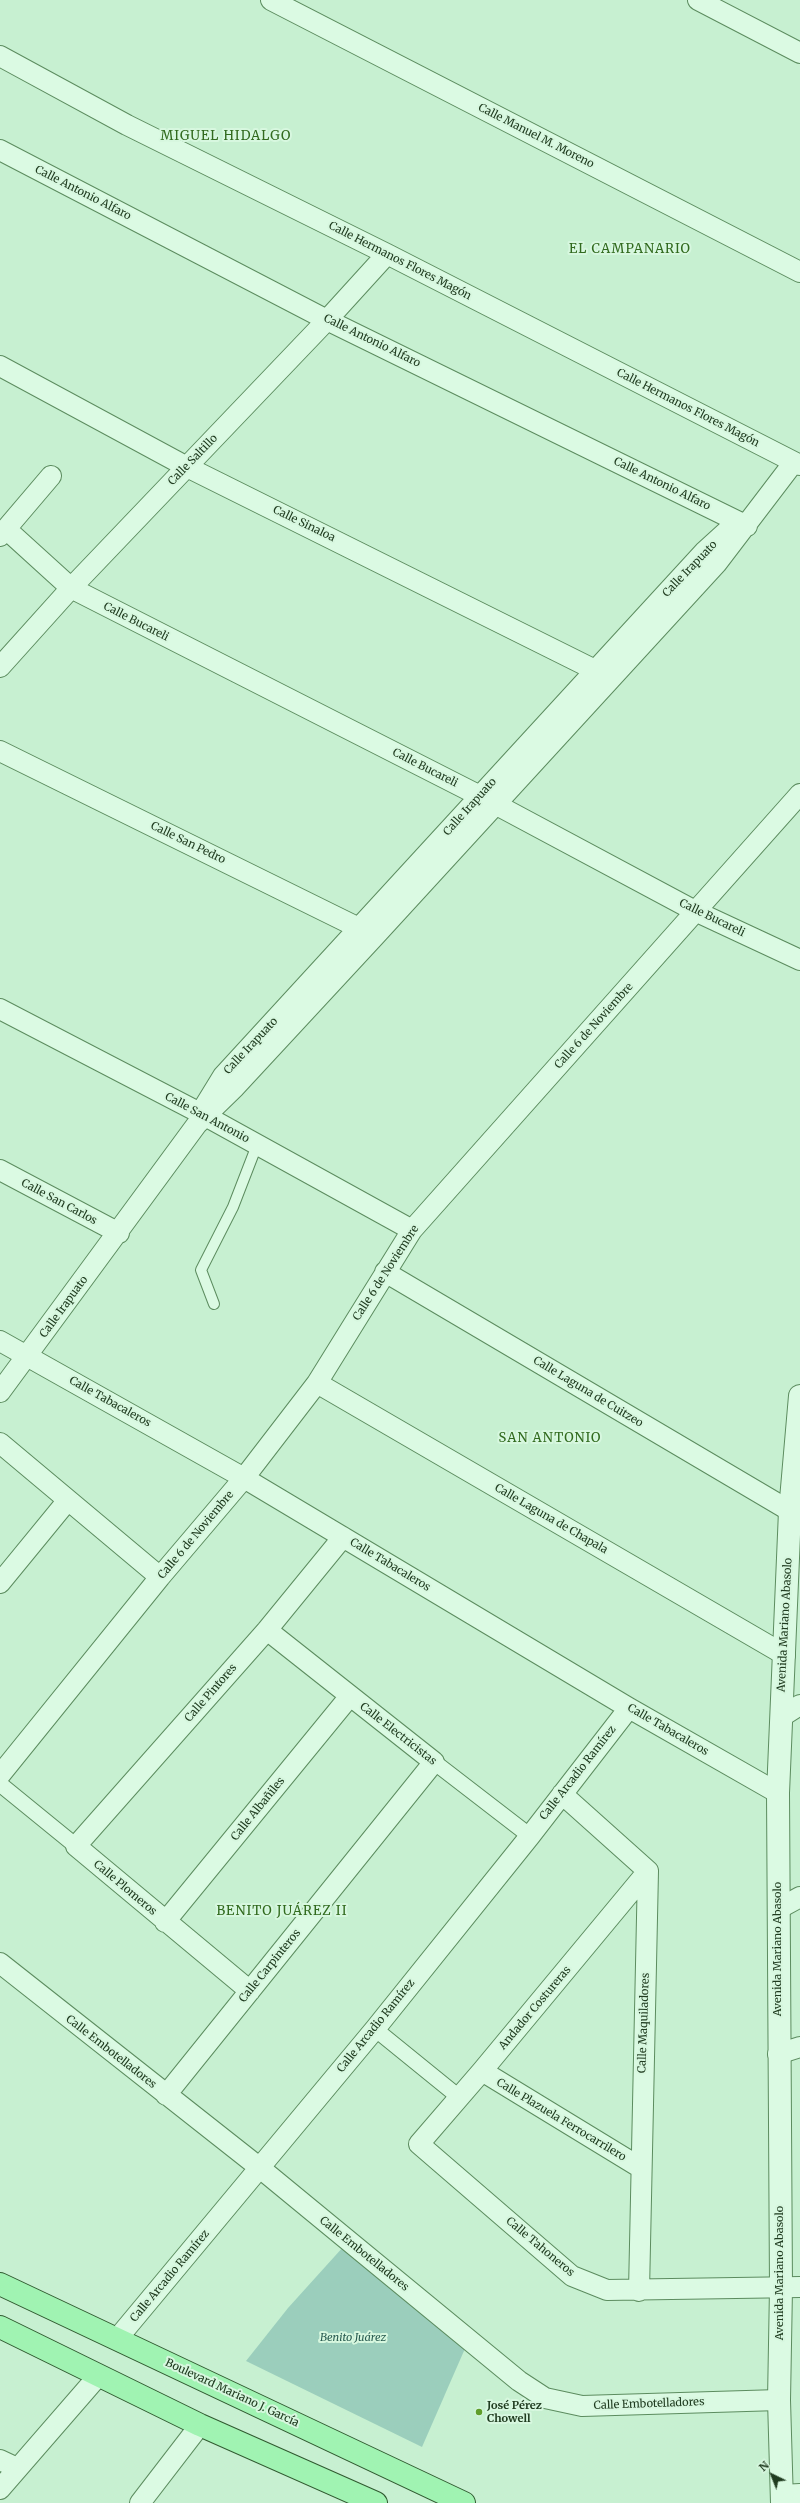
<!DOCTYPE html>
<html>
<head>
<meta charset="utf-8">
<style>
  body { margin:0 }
  #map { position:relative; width:800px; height:2503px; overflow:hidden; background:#c7f0d1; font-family:Merriweather,serif }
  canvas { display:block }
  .north { position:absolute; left:752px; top:2455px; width:40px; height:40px; -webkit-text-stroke:3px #d7f7df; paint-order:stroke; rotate:317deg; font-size:11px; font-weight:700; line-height:16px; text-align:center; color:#203c20 }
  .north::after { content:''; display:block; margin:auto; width:14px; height:18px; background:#203c20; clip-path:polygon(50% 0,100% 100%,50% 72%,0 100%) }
</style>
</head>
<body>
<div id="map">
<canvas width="800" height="2503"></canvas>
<div class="north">N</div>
</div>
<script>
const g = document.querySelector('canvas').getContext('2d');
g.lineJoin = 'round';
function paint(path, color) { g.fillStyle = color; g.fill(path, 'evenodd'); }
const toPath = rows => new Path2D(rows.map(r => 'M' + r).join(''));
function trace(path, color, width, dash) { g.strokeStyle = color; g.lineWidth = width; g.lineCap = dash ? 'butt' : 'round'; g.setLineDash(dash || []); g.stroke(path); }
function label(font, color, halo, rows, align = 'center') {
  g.font = font + ' Merriweather,serif'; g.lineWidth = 4; g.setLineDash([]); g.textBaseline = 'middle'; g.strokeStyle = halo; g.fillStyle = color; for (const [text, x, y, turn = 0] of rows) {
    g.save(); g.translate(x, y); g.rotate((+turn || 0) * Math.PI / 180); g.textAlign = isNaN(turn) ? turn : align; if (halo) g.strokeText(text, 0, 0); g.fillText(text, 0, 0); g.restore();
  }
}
paint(toPath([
  [344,2246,467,2344,422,2447,246,2361,288,2308]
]), '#9bcebc');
const service = toPath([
  [214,1304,201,1270,233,1207,257,1145]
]);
const pedestrian = toPath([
  [434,1762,530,1836],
  [0,1784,76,1846],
  [375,2029,460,2098]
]);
const minor = toPath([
  [271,0,800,272],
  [698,0,800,53],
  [0,56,127,125,387,254,800,465],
  [0,150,327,320,747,526],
  [0,366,187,467,609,677],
  [6,529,71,588,480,796,695,911,800,960],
  [0,536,51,476],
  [0,667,71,588,327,320,387,254],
  [0,751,371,934],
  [0,1009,200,1113,412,1230],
  [204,1107,223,1076,704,552,737,522],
  [0,1170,119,1233],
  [385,1272,790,1511,800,1505],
  [0,1341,244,1478,629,1708,778,1793],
  [317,1383,785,1655],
  [0,1392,197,1124,235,1087,375,936,717,563,794,462],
  [0,1443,160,1577],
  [0,1583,68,1500],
  [781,1717,800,1705],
  [0,1775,160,1577,244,1478,317,1383,412,1230,800,794],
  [562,1794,648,1871,639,2291],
  [648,1871,482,2071,419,2144,572,2276,607,2290,800,2287],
  [778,1909,800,1897],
  [165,1922,350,1696],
  [0,1963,260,2168,519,2381,545,2398,582,2406,779,2400],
  [250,1991,76,1846,267,1630,343,1537],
  [778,2054,800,2047],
  [482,2071,641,2168],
  [166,2095,434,1762,267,1630],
  [117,2339,375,2029,530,1836,629,1708],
  [0,2460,17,2468],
  [0,2489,99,2375],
  [782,2495,800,2494],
  [140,2503,200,2425]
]);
const tertiary = toPath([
  [782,2503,779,2400,781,2288,778,1793,790,1511,800,1396]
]);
const primary = toPath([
  [0,2284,464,2503],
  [0,2327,200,2425,376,2503]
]);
trace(service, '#5c8c5f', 12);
trace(pedestrian, '#5c8c5f', 17);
trace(minor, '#5c8c5f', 22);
trace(tertiary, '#5c8c5f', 24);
trace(primary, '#305a30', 24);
trace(service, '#dbfae3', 10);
trace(pedestrian, '#dbfae3', 15);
trace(minor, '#dbfae3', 20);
trace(tertiary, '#dbfae3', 22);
trace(primary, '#a0f3b2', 22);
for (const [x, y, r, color] of [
  [479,2412,4,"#609d2a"]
]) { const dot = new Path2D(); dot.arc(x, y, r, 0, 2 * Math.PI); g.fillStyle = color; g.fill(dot); trace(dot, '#d7f7df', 1.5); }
label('11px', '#203c20', '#d7f7df', [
  ["Calle Manuel M. Moreno",536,136,27],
  ["Calle Antonio Alfaro",83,193,27],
  ["Calle Hermanos Flores Magón",400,261,27],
  ["Calle Antonio Alfaro",372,341,26],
  ["Calle Hermanos Flores Magón",688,408,27],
  ["Calle Saltillo",193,460,-46],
  ["Calle Antonio Alfaro",662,484,26],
  ["Calle Sinaloa",304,524,26],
  ["Calle Irapuato",690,569,-46],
  ["Calle Bucareli",136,622,27],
  ["Calle Bucareli",425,768,27],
  ["Calle Irapuato",470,807,-48],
  ["Calle San Pedro",188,843,26],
  ["Calle Bucareli",712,918,26],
  ["Calle 6 de Noviembre",594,1026,-48],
  ["Calle Irapuato",251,1046,-47],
  ["Calle San Antonio",207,1118,28],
  ["Calle San Carlos",59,1202,28],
  ["Calle 6 de Noviembre",386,1273,-57],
  ["Calle Irapuato",64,1307,-54],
  ["Calle Laguna de Cuitzeo",588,1392,31],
  ["Calle Tabacaleros",110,1402,29],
  ["Calle Laguna de Chapala",551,1519,30],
  ["Calle 6 de Noviembre",196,1535,-50],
  ["Calle Tabacaleros",390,1565,31],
  ["Avenida Mariano Abasolo",785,1625,-87],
  ["Calle Pintores",211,1693,-49],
  ["Calle Tabacaleros",668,1730,30],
  ["Calle Electricistas",398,1734,38],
  ["Calle Arcadio Ramírez",578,1773,-52],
  ["Calle Albañiles",258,1809,-51],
  ["Calle Plomeros",125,1888,40],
  ["Avenida Mariano Abasolo",778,1949,-90],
  ["Calle Carpinteros",270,1966,-51],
  ["Andador Costureras",535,2008,-50],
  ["Calle Maquiladores",644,2023,-88],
  ["Calle Arcadio Ramírez",376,2026,-51],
  ["Calle Embotelladores",111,2052,38],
  ["Calle Plazuela Ferrocarrilero",561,2120,31],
  ["Calle Tahoneros",540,2247,40],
  ["Calle Embotelladores",364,2254,39],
  ["Avenida Mariano Abasolo",780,2273,-90],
  ["Calle Arcadio Ramírez",170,2276,-50],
  ["Boulevard Mariano J. García",232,2393,25],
  ["Calle Embotelladores",649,2404,-2]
]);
label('italic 11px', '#26594e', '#d7f7df', [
  ["Benito Juárez",353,2338]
]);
label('bold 11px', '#203c20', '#d7f7df', [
  ["José Pérez",487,2406],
  ["Chowell",487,2419]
], 'left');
g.letterSpacing = '1px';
label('13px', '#316a1e', '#d7f7df', [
  ["MIGUEL HIDALGO",226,136],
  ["EL CAMPANARIO",630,249],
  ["SAN ANTONIO",550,1438],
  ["BENITO JUÁREZ II",282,1911]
]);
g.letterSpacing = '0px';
</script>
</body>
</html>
